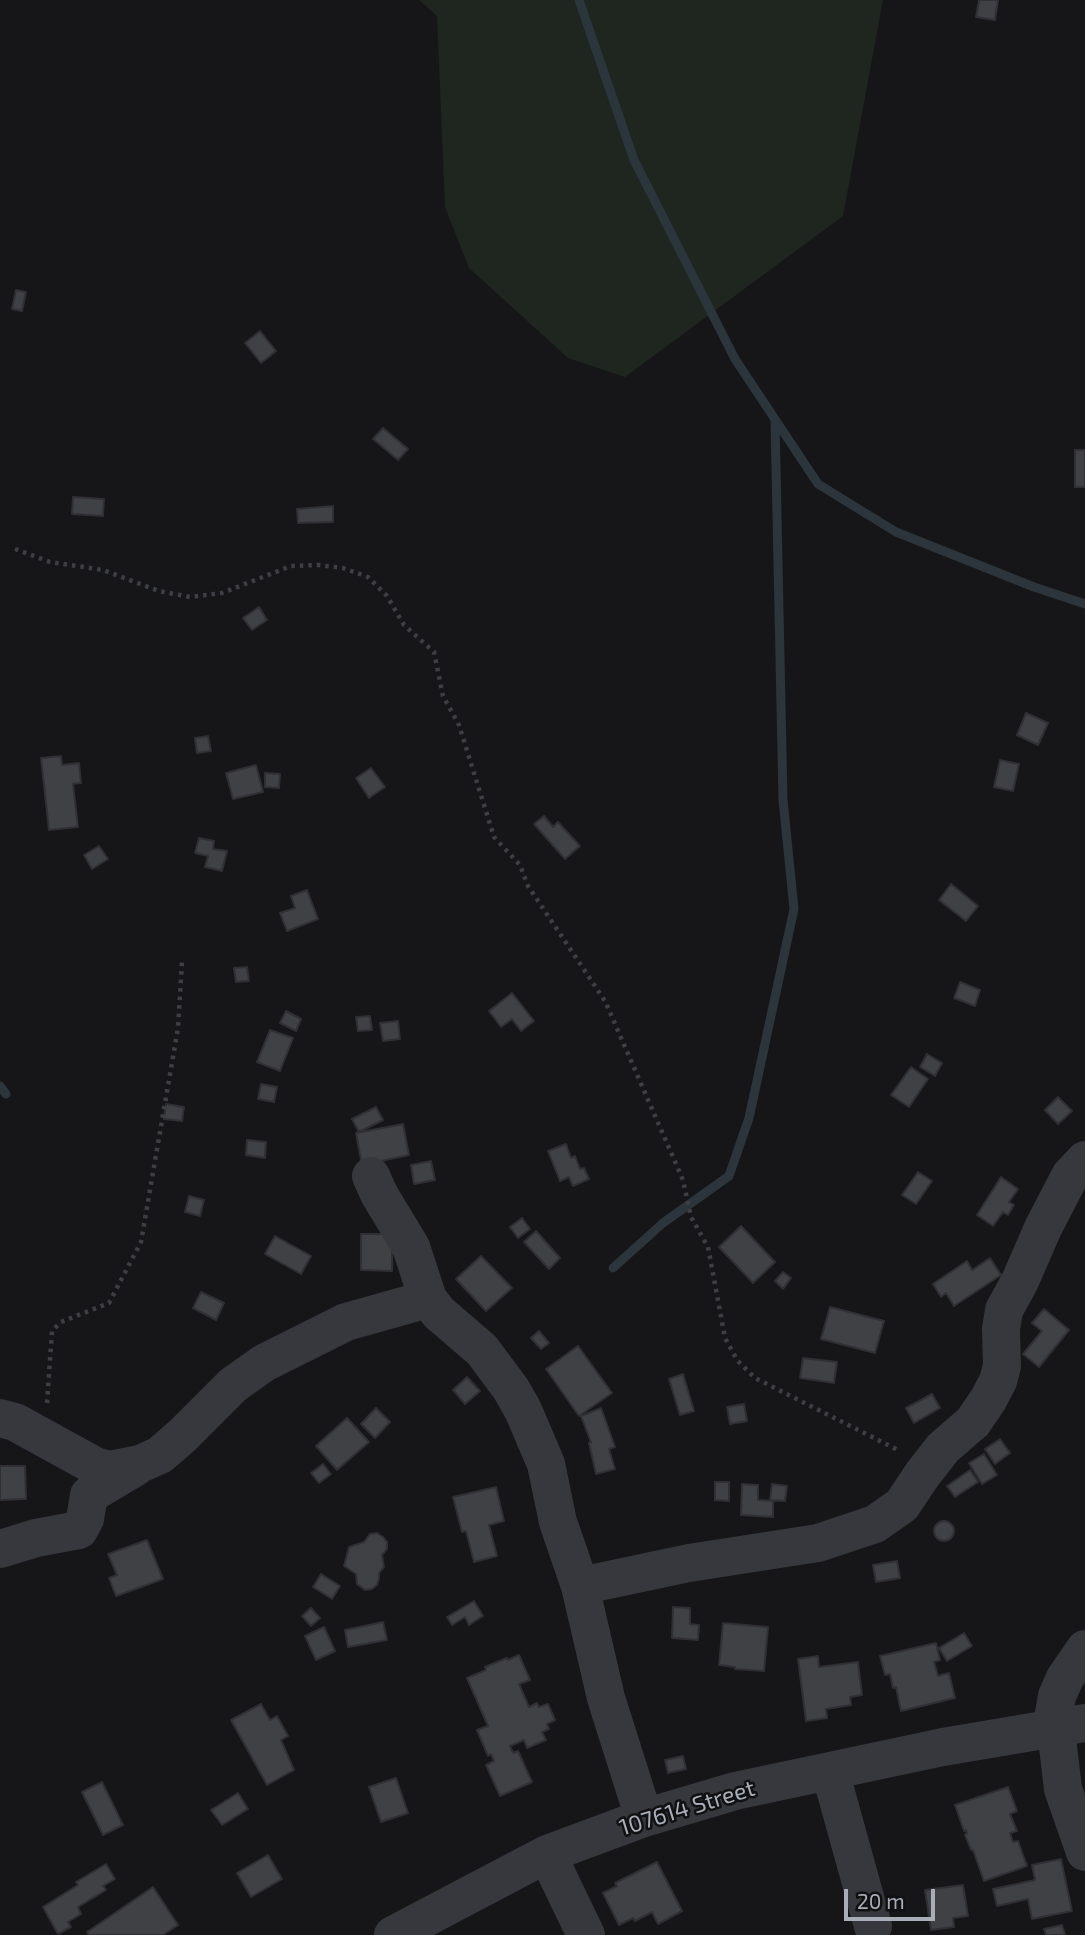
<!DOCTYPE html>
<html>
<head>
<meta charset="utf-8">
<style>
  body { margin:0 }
  #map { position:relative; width:1085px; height:1935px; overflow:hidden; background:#161618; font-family:"Exo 2",sans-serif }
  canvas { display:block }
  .scale { position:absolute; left:844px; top:1889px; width:91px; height:32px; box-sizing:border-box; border:4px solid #a8adb8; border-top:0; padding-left:9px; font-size:21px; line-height:24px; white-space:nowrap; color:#a8adb8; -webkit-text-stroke:5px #111113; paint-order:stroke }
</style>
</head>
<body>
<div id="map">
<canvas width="1085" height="1935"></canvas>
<div class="scale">20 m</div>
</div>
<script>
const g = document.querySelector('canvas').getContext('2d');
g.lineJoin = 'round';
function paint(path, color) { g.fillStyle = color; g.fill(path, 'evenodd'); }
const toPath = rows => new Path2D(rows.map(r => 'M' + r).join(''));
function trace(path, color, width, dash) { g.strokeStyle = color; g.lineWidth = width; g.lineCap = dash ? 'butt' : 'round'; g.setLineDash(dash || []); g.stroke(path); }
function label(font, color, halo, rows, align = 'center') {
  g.font = font + ' "Exo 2",sans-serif'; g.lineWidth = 5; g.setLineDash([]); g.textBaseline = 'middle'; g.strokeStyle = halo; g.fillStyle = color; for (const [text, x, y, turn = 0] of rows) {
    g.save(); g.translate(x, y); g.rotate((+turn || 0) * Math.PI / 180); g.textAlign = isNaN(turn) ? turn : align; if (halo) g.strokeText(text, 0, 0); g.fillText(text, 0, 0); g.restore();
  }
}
paint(toPath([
  [419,0,883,0,843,216,625,377,568,358,469,268,445,207,437,16]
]), '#1e261f');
trace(toPath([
  [579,0,634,160,735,359,818,484,896,532,1034,587,1085,604],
  [0,1086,6,1094],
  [613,1268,663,1223,729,1176,749,1118,794,909,783,800,775,420]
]), '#2c353c', 9);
const building = toPath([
  [979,0,998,0,995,20,976,17,979,0],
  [16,290,26,292,22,311,12,309,16,290],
  [260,331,276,351,261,363,245,343,260,331],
  [383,428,408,449,398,460,373,439,383,428],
  [1075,450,1085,450,1085,487,1075,487,1075,450],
  [73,497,104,499,103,516,72,514,73,497],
  [333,506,333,522,298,523,297,509,333,506],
  [259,607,267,620,252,630,243,618,259,607],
  [1026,713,1048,723,1038,745,1017,735,1026,713],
  [208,736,211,751,197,753,195,738,208,736],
  [61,756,62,765,79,763,81,783,73,784,78,827,49,830,41,758,61,756],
  [1000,760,1019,764,1013,791,994,787,1000,760],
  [256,765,263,792,233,799,226,773,256,765],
  [371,768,385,787,369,798,356,778,371,768],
  [265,773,280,774,279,788,265,787,265,773],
  [544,816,553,827,558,822,580,846,565,859,534,824,544,816],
  [199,838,214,841,213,849,227,851,222,871,205,867,208,856,195,853,199,838],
  [99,846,108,859,92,869,84,855,99,846],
  [951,884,978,906,966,921,939,900,951,884],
  [307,890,318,919,287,931,280,913,295,908,291,896,307,890],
  [247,967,249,981,236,982,234,968,247,967],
  [960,982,980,990,975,1006,954,998,960,982],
  [512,993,534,1021,521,1031,512,1019,501,1027,489,1011,512,993],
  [286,1011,301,1019,296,1031,280,1023,286,1011],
  [370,1016,372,1030,358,1031,356,1017,370,1016],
  [398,1021,400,1039,383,1041,380,1023,398,1021],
  [270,1030,293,1038,280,1071,257,1062,270,1030],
  [927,1054,942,1063,935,1076,920,1067,927,1054],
  [911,1067,928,1079,909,1107,891,1095,911,1067],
  [261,1084,277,1087,274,1102,258,1099,261,1084],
  [1058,1097,1072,1111,1058,1124,1045,1110,1058,1097],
  [166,1104,184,1107,182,1121,164,1119,166,1104],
  [376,1107,383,1120,359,1132,352,1119,376,1107],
  [403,1124,409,1155,362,1165,356,1133,403,1124],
  [247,1140,266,1142,265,1158,246,1155,247,1140],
  [566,1144,571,1158,575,1156,580,1169,584,1168,589,1179,573,1186,569,1177,560,1181,548,1151,566,1144],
  [431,1161,435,1180,414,1184,411,1165,431,1161],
  [918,1172,932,1181,916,1204,902,1195,918,1172],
  [1001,1177,1018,1189,1009,1202,1014,1205,1008,1215,1003,1212,993,1226,977,1215,1001,1177],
  [189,1196,204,1200,200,1216,185,1212,189,1196],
  [522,1218,530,1229,518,1238,510,1227,522,1218],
  [741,1226,775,1262,753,1283,719,1247,741,1226],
  [536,1231,560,1258,549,1269,524,1242,536,1231],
  [361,1234,392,1234,392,1271,361,1270,361,1234],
  [275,1236,311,1256,301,1274,265,1254,275,1236],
  [481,1256,512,1288,486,1311,456,1279,481,1256],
  [990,1258,1001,1275,954,1306,946,1293,941,1297,933,1284,967,1261,972,1270,990,1258],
  [783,1272,791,1278,783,1289,775,1281,783,1272],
  [201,1292,224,1303,216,1320,193,1308,201,1292],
  [830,1307,884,1321,875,1353,821,1339,830,1307],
  [1044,1309,1069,1330,1039,1367,1023,1354,1042,1331,1032,1323,1044,1309],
  [539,1331,549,1343,541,1349,531,1338,539,1331],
  [578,1346,612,1393,579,1416,546,1369,578,1346],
  [803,1358,837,1362,834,1383,800,1378,803,1358],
  [683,1374,694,1411,680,1415,669,1379,683,1374],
  [467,1377,480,1391,465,1404,453,1390,467,1377],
  [932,1394,940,1408,914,1423,906,1408,932,1394],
  [744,1404,747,1421,730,1424,727,1407,744,1404],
  [376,1408,390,1422,375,1438,361,1424,376,1408],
  [601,1408,615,1447,609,1449,615,1469,596,1474,589,1443,591,1442,581,1416,601,1408],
  [347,1418,369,1442,337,1470,316,1446,347,1418],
  [1000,1439,1010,1453,995,1464,985,1449,1000,1439],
  [984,1454,997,1475,982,1484,969,1463,984,1454],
  [323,1464,331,1474,319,1483,311,1473,323,1464],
  [0,1466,25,1466,26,1499,0,1500,0,1466],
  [970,1470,978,1482,955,1497,947,1486,970,1470],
  [715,1482,729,1482,729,1501,715,1500,715,1482],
  [742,1484,758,1485,758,1500,773,1501,773,1517,741,1515,742,1484],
  [772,1484,787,1486,785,1501,770,1500,772,1484],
  [496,1487,504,1521,489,1525,497,1556,474,1562,466,1531,462,1532,453,1497,496,1487],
  '934 1531a10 10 0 1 1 20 0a10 10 0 1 1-20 0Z',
  [377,1533,383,1537,387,1542,387,1549,382,1555,384,1567,379,1573,379,1578,377,1585,372,1589,365,1590,357,1584,356,1574,344,1566,349,1547,364,1542,370,1534,377,1533],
  [147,1540,163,1579,116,1596,109,1578,117,1575,108,1554,147,1540],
  [897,1561,900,1578,876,1582,873,1565,897,1561],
  [321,1574,340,1586,332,1599,313,1587,321,1574],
  [474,1601,483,1616,469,1625,465,1617,452,1625,447,1617,474,1601],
  [673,1607,690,1608,690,1624,699,1625,698,1640,672,1638,673,1607],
  [311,1608,320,1618,311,1626,302,1616,311,1608],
  [383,1622,387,1640,348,1647,345,1630,383,1622],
  [723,1623,768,1627,764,1671,735,1669,735,1667,719,1665,723,1623],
  [324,1627,335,1651,316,1660,305,1636,324,1627],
  [964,1633,972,1646,947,1661,939,1648,964,1633],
  [936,1643,940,1660,934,1662,938,1676,949,1673,955,1698,901,1711,896,1687,893,1688,890,1674,885,1675,880,1656,936,1643],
  [519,1655,530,1680,519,1684,529,1707,537,1703,539,1707,548,1704,555,1720,547,1724,549,1729,542,1732,546,1740,527,1748,524,1740,510,1746,513,1753,518,1751,532,1782,500,1796,486,1765,494,1761,491,1754,488,1756,477,1730,488,1726,467,1678,486,1670,485,1667,507,1658,508,1660,519,1655],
  [818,1656,819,1667,858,1662,862,1695,850,1697,851,1705,826,1709,827,1718,806,1721,798,1659,818,1656],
  [261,1704,270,1720,277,1716,288,1736,281,1740,294,1770,267,1785,231,1720,261,1704],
  [683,1756,686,1769,668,1773,665,1760,683,1756],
  [396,1778,408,1813,381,1822,369,1787,396,1778],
  [102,1782,123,1825,103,1835,82,1792,102,1782],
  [1008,1787,1017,1811,1010,1814,1017,1831,1010,1833,1013,1842,1018,1841,1027,1866,984,1881,973,1850,971,1850,965,1835,967,1833,966,1830,964,1831,955,1805,1008,1787],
  [238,1793,248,1809,222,1825,211,1810,238,1793],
  [268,1855,282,1879,251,1897,237,1873,268,1855],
  [1061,1859,1072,1911,1032,1919,1028,1899,997,1906,993,1889,1035,1880,1032,1865,1061,1859],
  [657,1862,682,1911,658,1924,652,1912,635,1921,633,1918,619,1925,603,1893,617,1886,615,1883,657,1862],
  [106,1864,115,1879,103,1886,106,1890,78,1907,81,1914,68,1922,71,1927,58,1934,43,1907,78,1885,76,1882,106,1864],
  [963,1885,968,1916,953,1918,954,1927,931,1930,925,1890,963,1885],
  [153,1887,178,1925,163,1935,89,1935,87,1932,153,1887],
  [1062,1925,1065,1935,1046,1935,1044,1929,1062,1925]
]);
paint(building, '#404145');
trace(building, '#303034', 2);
trace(toPath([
  [15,549,50,562,103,570,159,591,190,597,222,593,291,566,318,565,343,568,368,577,387,596,404,625,434,652,443,696,459,725,494,837,520,865,528,886,605,1001,683,1180,691,1217,708,1247,725,1338,737,1360,755,1378,898,1450],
  [47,1403,52,1331,61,1322,109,1303,141,1242,178,1028,182,962]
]), '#3d3f44', 4.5, [3.5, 5]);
trace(toPath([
  [371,1176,379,1194,411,1247,428,1299,439,1313,482,1350,511,1389,523,1410,546,1464,558,1522,580,1586,606,1698,644,1818],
  [0,1418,15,1422,95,1466,110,1470,140,1464,160,1455,182,1436,233,1385,264,1363,346,1322,428,1299],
  [0,1549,36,1538,79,1530,85,1519,89,1495,136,1467],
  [580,1586,689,1563,818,1543,875,1524,902,1505,922,1475,943,1448,973,1422,988,1400,998,1381,1002,1366,1001,1329,1004,1310,1020,1281,1043,1228,1070,1176,1085,1160],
  [1085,1649,1065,1678,1057,1696,1054,1713,1063,1789,1085,1852],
  [830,1771,873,1926],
  [547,1854,586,1935],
  [393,1935,547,1854,644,1818,735,1791,943,1747,1085,1723]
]), '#37383d', 38);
label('23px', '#a8adb8', '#111113', [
  ["107614 Street",687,1808,-17]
]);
</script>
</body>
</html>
